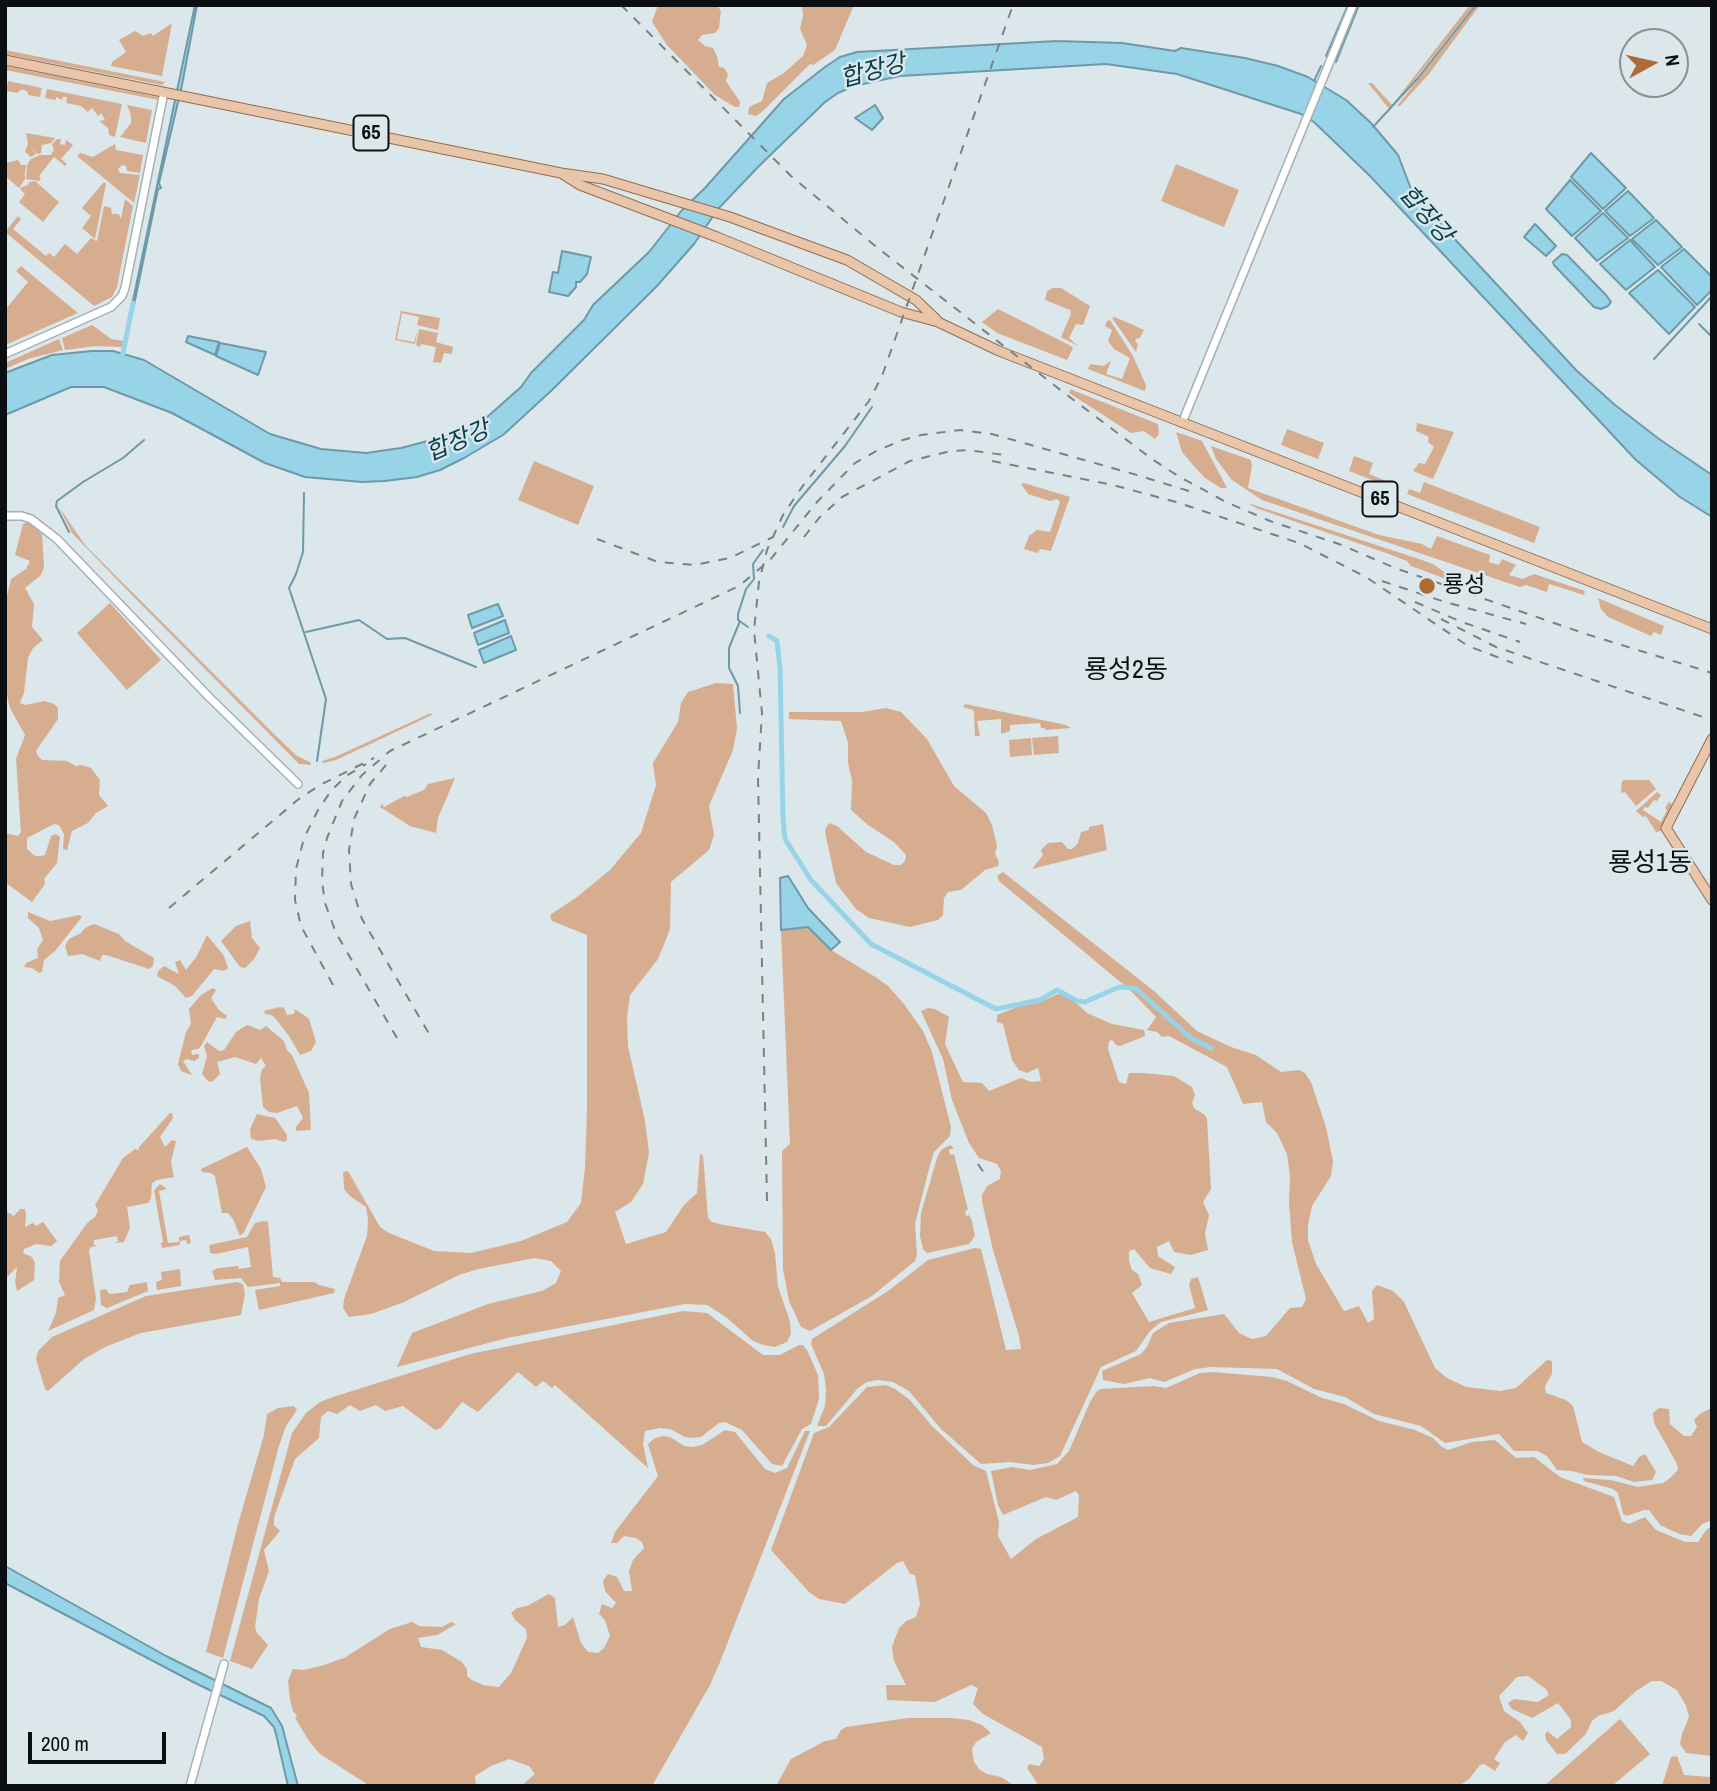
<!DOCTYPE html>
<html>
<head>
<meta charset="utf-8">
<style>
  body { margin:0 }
  #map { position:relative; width:1717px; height:1791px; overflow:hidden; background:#dbe7eb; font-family:"Archivo Narrow",sans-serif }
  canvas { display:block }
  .frame { position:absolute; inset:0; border:7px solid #0b0f11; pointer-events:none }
  .north { position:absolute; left:1619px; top:28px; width:70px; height:70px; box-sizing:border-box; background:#dbe7eb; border:2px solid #889194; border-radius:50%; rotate:82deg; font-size:19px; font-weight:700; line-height:28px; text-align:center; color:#0b0f11 }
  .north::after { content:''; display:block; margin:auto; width:24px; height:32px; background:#ad6c36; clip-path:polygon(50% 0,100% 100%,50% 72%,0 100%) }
  .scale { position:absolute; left:28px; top:1732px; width:138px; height:32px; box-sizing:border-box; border:4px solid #0b0f11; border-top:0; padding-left:9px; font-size:21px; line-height:24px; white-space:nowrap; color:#0b0f11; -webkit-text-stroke:5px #dbe7eb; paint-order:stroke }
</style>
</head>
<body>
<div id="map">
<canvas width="1717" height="1791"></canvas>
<div class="frame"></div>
<div class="north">N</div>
<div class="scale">200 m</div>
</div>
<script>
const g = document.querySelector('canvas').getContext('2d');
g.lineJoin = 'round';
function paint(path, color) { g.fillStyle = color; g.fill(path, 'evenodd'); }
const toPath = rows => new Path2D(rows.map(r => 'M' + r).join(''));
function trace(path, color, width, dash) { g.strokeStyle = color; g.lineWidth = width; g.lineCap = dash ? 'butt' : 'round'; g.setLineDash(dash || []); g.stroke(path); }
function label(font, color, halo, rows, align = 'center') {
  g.font = font + ' "Archivo Narrow","Noto Sans KR",sans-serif'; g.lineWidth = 5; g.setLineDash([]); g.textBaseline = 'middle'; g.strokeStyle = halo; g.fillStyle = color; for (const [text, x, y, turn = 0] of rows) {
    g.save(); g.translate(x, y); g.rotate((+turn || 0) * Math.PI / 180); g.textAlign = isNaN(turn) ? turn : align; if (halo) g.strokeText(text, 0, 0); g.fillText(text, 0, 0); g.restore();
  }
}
paint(toPath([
  [658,5,717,5,721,11,719,28,715,33,702,35,698,40,705,46,713,48,717,56,719,67,724,68,728,74,726,81,740,102,739,107,735,107,715,95,667,45,652,22],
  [802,5,854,5,835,50,813,65,810,64,763,111,756,116,748,114,749,107,762,101,767,83,784,73,803,56,807,45,800,29,803,16],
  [1470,5,1475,5,1390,110,1368,83,1372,83,1392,105],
  [1477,5,1480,5,1429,74,1400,106,1397,106],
  [172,23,162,76,111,66,112,62,126,52,119,40,135,31,143,36,151,33,153,36],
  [5,50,165,82,162,85,5,54],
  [5,66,157,97,159,100,5,70],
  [8,81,42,88,40,97,28,95,28,92,22,89,17,93,6,91],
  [47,89,122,104,115,137,109,135,108,128,99,121,105,120,101,113,98,116,92,108,88,112,81,106,66,103,67,97,63,97,62,100,56,97,56,100,45,98],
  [127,105,152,110,146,143,120,137,131,123,131,115],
  [26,133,55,138,51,143,42,145,41,153,37,154,32,147,36,154,31,157,25,152,28,144],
  [57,139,61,139,60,144,65,145,66,140,73,145,61,159,67,164,65,166,54,157,39,176,41,179,39,181,26,179,27,165,31,159,40,155,51,155,54,150,52,144],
  [115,144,116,150,143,155,140,173,127,171,126,166,122,165,118,169,120,173,140,175,134,203,77,156,80,153,93,157],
  [18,160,21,165,26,165,25,173,23,173,25,174,25,179,19,188,5,176,5,163],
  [1176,164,1239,190,1224,227,1161,201],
  [35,181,59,202,43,222,19,202,25,194,20,189,22,187,28,185,29,182],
  [104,182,106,184,95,239,82,228,91,216,82,208],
  [125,199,133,206,117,287,112,297,94,306,5,232,18,216,21,219,13,229,46,256,49,253,54,257,65,244,77,254,91,238,97,241,104,206,111,208,112,214,119,214,121,219],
  [21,266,78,313,5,345,5,310,28,282,16,271],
  [1053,288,1061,288,1090,306,1083,325,1076,324,1069,338,1078,346,1061,337,1071,314,1070,310,1045,300,1047,291],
  [998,309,1071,346,1073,348,1067,360,997,333,982,322],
  [401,311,440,318,438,330,417,325,419,317,402,313,397,339,414,342,418,329,415,344,395,340],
  [1115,317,1144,330,1139,339,1137,338,1135,341,1138,344,1136,352,1112,318],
  [1110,320,1133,356,1146,385,1145,391,1088,369,1090,364,1103,366,1111,361,1106,374,1122,379,1130,358,1114,349,1108,341,1112,330,1105,326,1107,321],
  [92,325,111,339,123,341,122,347,96,346,65,350,62,338],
  [419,329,438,333,436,342,453,347,452,354,444,353,441,363,433,362,436,347,421,344,420,347,416,345],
  [59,339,63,350,28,359,5,369,5,363],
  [1070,389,1158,424,1159,434,1155,439,1144,431,1131,433,1069,393],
  [1417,423,1454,432,1433,479,1413,471,1419,463,1425,464,1434,447,1428,442,1429,437,1416,431],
  [1287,429,1324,443,1318,459,1281,445],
  [1176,432,1202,441,1227,488,1221,488,1205,478,1193,465,1182,452],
  [1211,446,1251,460,1252,467,1248,488,1379,535,1422,544,1431,549,1437,536,1490,555,1489,562,1499,565,1502,559,1516,565,1509,575,1523,579,1534,574,1585,591,1584,595,1549,584,1547,592,1526,585,1520,587,1262,500,1232,480,1216,459],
  [1354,456,1373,463,1369,474,1386,481,1385,485,1349,471],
  [534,461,594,486,578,525,518,500],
  [1424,482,1540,527,1534,543,1407,494,1409,489,1420,493],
  [1024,483,1070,497,1051,551,1040,549,1038,553,1024,549,1029,536,1037,530,1050,532,1060,502,1057,499,1050,501,1028,494,1021,484],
  [1248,503,1416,558,1433,564,1457,581,1457,583,1411,566,1407,561,1389,554,1256,508],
  [59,507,85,545,277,737,297,756,310,762,311,765,299,764,128,591,72,533],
  [28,522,42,534,44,568,40,576,25,588,34,604,32,627,43,640,33,648,28,658,24,693,20,703,25,705,45,701,54,704,58,708,58,719,36,751,38,756,42,760,67,761,76,766,81,765,91,768,100,780,99,795,108,806,96,813,88,823,72,831,67,850,63,849,64,834,59,825,54,824,27,838,27,849,35,856,40,856,45,855,51,836,56,834,60,837,57,863,44,879,45,884,32,902,5,882,5,833,18,836,21,832,16,759,25,735,10,708,5,686,5,604,11,579,26,569,30,561,15,555,23,524],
  [1598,598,1664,626,1661,635,1654,632,1651,636,1608,617,1601,609],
  [110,603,161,660,127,690,77,633],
  [716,683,733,684,737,728,733,750,709,806,714,835,709,850,671,882,670,929,658,959,630,995,627,1017,628,1046,645,1121,649,1152,643,1184,631,1202,615,1212,626,1244,666,1232,684,1205,697,1193,700,1154,703,1155,708,1218,712,1222,719,1224,765,1232,771,1239,775,1253,778,1287,790,1321,791,1334,787,1342,775,1347,763,1345,753,1341,726,1317,707,1305,685,1304,507,1338,397,1367,412,1333,488,1304,542,1291,556,1283,561,1271,551,1261,535,1258,478,1269,459,1275,404,1302,371,1314,349,1317,343,1308,344,1299,367,1236,368,1219,366,1207,350,1196,344,1189,343,1172,348,1171,380,1227,389,1233,434,1251,471,1253,521,1241,567,1222,581,1203,585,1168,587,1110,587,935,552,921,550,915,577,897,610,870,641,833,656,785,653,763,678,722,681,703,688,692],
  [965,704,1066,725,1071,728,1045,730,1045,728,1041,728,1040,723,1010,725,1010,731,1001,734,1001,719,977,721,980,736,975,736,974,712,973,710,963,707],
  [886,708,901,712,927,739,954,786,986,813,992,825,997,846,995,854,999,862,998,866,985,870,961,890,948,892,944,898,943,915,938,920,910,927,869,918,856,909,836,883,826,837,825,830,829,823,837,826,866,852,894,865,901,865,905,861,906,855,894,842,868,825,851,810,852,780,848,763,848,743,841,721,789,719,789,712,862,712],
  [431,713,432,715,336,760,323,763,322,761,335,757],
  [1058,736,1059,753,1034,755,1032,738],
  [1031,738,1032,755,1010,757,1009,740],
  [455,778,438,818,436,833,410,826,380,807,382,804,384,807,404,796,407,797,424,790,428,784],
  [1626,780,1649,780,1656,789,1636,806,1625,792,1621,793,1622,781],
  [1657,792,1661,795,1657,801,1654,800,1648,808,1645,807,1643,810,1661,822,1667,810,1665,808,1669,802,1672,804,1661,831,1656,832,1646,816,1643,817,1636,811],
  [1103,824,1107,850,1032,869,1043,855,1041,850,1048,843,1062,842,1068,849,1072,849,1078,843,1081,832,1089,830,1089,827],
  [1003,872,1154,991,1197,1031,1231,1047,1256,1055,1281,1072,1299,1070,1305,1073,1311,1082,1326,1127,1333,1161,1331,1176,1312,1206,1308,1225,1308,1240,1316,1264,1344,1311,1359,1306,1368,1323,1374,1319,1372,1291,1377,1285,1393,1291,1404,1302,1435,1368,1447,1378,1466,1387,1500,1391,1516,1388,1547,1360,1552,1361,1552,1374,1545,1386,1546,1393,1566,1400,1573,1406,1582,1442,1599,1452,1633,1466,1639,1457,1645,1454,1656,1472,1652,1480,1634,1482,1616,1476,1587,1475,1572,1471,1557,1470,1547,1456,1537,1451,1514,1451,1499,1434,1445,1443,1421,1426,1374,1414,1345,1397,1314,1389,1277,1369,1211,1367,1195,1369,1164,1382,1150,1378,1124,1384,1103,1380,1102,1371,1141,1354,1147,1347,1153,1333,1169,1323,1224,1314,1239,1333,1252,1339,1266,1336,1290,1308,1302,1307,1306,1299,1292,1242,1289,1202,1290,1176,1287,1154,1277,1133,1266,1122,1262,1102,1243,1104,1227,1067,1169,1036,1162,1037,1157,1032,1147,1030,1156,1017,1130,990,999,881,997,876],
  [28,912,50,921,79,915,82,917,55,951,44,960,42,972,39,973,32,968,24,967,26,963,38,958,37,949,43,940,39,928,28,918],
  [250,921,252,938,260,948,254,959,245,968,240,967,221,941,236,926],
  [94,924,119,934,125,941,154,958,153,966,149,969,106,955,102,955,100,961,82,954,68,956,65,946,69,939,81,933,85,928],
  [808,927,831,950,877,978,888,986,904,1004,923,1031,932,1052,951,1127,950,1136,934,1152,930,1165,915,1224,917,1255,915,1261,872,1296,810,1331,801,1327,789,1301,783,1269,782,1151,790,1144,781,930],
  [207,935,224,956,228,968,224,971,214,969,192,996,186,998,175,986,157,976,158,971,164,966,179,974,175,962,180,960,186,970,197,956],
  [213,988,216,990,211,998,219,1010,227,1016,225,1019,217,1017,201,1046,198,1049,191,1050,192,1055,199,1054,199,1058,194,1061,187,1059,183,1061,192,1075,181,1071,178,1064,186,1032,191,1024,189,1009,201,995],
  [1060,993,1071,998,1087,1013,1112,1024,1144,1030,1145,1036,1120,1046,1116,1045,1112,1040,1109,1041,1108,1049,1119,1082,1126,1084,1129,1073,1144,1073,1174,1076,1192,1087,1195,1095,1192,1103,1194,1108,1205,1115,1207,1119,1211,1189,1203,1202,1209,1215,1205,1234,1208,1250,1191,1255,1174,1252,1169,1241,1157,1247,1158,1256,1175,1267,1171,1274,1150,1268,1134,1249,1129,1251,1129,1261,1132,1270,1138,1274,1142,1285,1132,1293,1149,1322,1195,1308,1189,1285,1191,1279,1198,1277,1208,1310,1161,1322,1150,1331,1136,1351,1101,1367,1060,1456,1048,1463,1034,1465,1010,1462,981,1464,941,1429,909,1391,893,1382,878,1380,867,1382,858,1388,826,1426,817,1426,825,1406,826,1389,824,1374,811,1344,812,1339,888,1291,928,1260,975,1248,981,1249,1006,1350,1021,1349,1019,1336,993,1250,982,1202,982,1195,987,1186,1000,1179,1001,1171,997,1164,979,1158,969,1143,952,1100,943,1059,921,1011,928,1008,935,1009,949,1017,945,1044,963,1082,982,1083,989,1091,1021,1078,1031,1082,1041,1081,1038,1068,1027,1073,1019,1070,1012,1060,1003,1024,997,1022,997,1015,1017,1007,1041,1002],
  [280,1007,284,1008,287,1015,294,1014,295,1009,309,1019,316,1042,311,1051,300,1055,289,1036,275,1018,271,1015,265,1014,264,1011],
  [247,1025,260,1030,266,1026,284,1041,287,1050,292,1055,309,1093,311,1130,296,1131,296,1127,303,1118,297,1106,277,1113,269,1112,263,1107,260,1077,262,1069,266,1066,261,1058,256,1064,235,1057,217,1062,220,1074,212,1082,208,1081,202,1074,207,1056,204,1046,207,1042,219,1051,224,1050,236,1032],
  [170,1113,172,1113,173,1118,160,1137,165,1147,172,1140,176,1141,171,1162,174,1177,157,1180,152,1183,151,1198,148,1203,127,1207,130,1228,124,1242,115,1243,118,1241,117,1236,94,1240,94,1245,98,1246,91,1247,89,1250,96,1299,94,1310,48,1331,56,1313,58,1298,65,1295,59,1282,60,1261,88,1222,95,1217,98,1210,95,1205,123,1158,135,1149,139,1150,139,1147],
  [257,1114,275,1118,287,1135,287,1140,284,1142,275,1139,258,1141,251,1139,250,1129],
  [950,1145,954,1148,949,1150,950,1155,954,1154,968,1210,965,1211,966,1216,969,1215,972,1221,975,1236,969,1244,927,1253,923,1249,920,1236,921,1213,937,1158,941,1150],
  [247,1147,261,1169,266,1187,244,1232,240,1236,233,1219,228,1213,222,1213,215,1176,211,1173,202,1172,201,1169],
  [160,1184,167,1189,159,1191,168,1243,179,1242,179,1237,189,1235,191,1243,187,1244,186,1240,180,1241,180,1245,162,1248,161,1243,163,1242,154,1190],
  [20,1209,25,1209,26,1215,25,1227,33,1223,36,1226,43,1222,57,1241,51,1246,36,1244,24,1249,23,1253,32,1257,35,1263,34,1280,17,1291,15,1282,17,1267,5,1279,5,1211,14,1216],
  [263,1221,268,1222,273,1277,280,1278,282,1282,314,1282,319,1285,335,1289,334,1293,259,1310,255,1290,280,1286,280,1283,248,1287,241,1278,215,1280,212,1271,218,1268,238,1266,239,1269,251,1267,248,1247,216,1254,210,1253,209,1245,247,1237,255,1223],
  [180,1269,181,1286,157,1290,156,1282,162,1280,161,1272],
  [147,1282,148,1291,107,1308,101,1305,100,1290,106,1289,109,1294,127,1292,130,1285],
  [237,1282,243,1284,245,1294,241,1315,141,1333,105,1347,84,1359,48,1391,45,1389,36,1359,38,1351,52,1337,146,1296],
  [683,1311,707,1313,763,1355,780,1355,799,1345,803,1345,807,1350,818,1375,819,1399,811,1424,802,1429,782,1466,772,1464,742,1430,725,1422,719,1423,701,1437,693,1438,685,1437,670,1429,660,1428,645,1431,643,1444,648,1468,555,1385,552,1388,543,1381,536,1387,518,1372,478,1412,462,1402,441,1428,435,1430,403,1406,385,1411,376,1405,360,1411,350,1405,337,1414,328,1411,321,1417,319,1438,295,1459,274,1517,274,1525,280,1531,264,1550,269,1571,259,1599,255,1627,257,1633,268,1645,252,1669,230,1661,292,1433,306,1413,320,1402,333,1397,470,1354],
  [1213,1372,1272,1377,1287,1381,1322,1398,1344,1404,1379,1421,1415,1430,1433,1438,1442,1447,1448,1450,1472,1442,1495,1440,1516,1458,1534,1457,1560,1477,1614,1497,1622,1521,1629,1524,1645,1517,1656,1530,1685,1542,1698,1542,1707,1529,1712,1527,1712,1756,1686,1753,1680,1744,1682,1734,1689,1717,1686,1706,1677,1690,1661,1681,1652,1681,1636,1691,1614,1711,1598,1716,1592,1721,1586,1734,1565,1754,1557,1754,1546,1740,1545,1735,1547,1731,1557,1739,1571,1727,1571,1720,1558,1703,1532,1718,1512,1709,1508,1703,1514,1699,1538,1702,1549,1695,1546,1689,1528,1676,1517,1677,1499,1696,1504,1711,1520,1722,1528,1733,1523,1741,1516,1735,1505,1742,1494,1759,1500,1763,1495,1771,1484,1764,1480,1765,1469,1779,1459,1786,1039,1786,1027,1768,1029,1764,1039,1766,1044,1759,1042,1747,983,1714,973,1704,978,1688,971,1685,935,1702,887,1700,886,1685,906,1685,894,1661,892,1647,899,1628,906,1621,916,1617,920,1604,915,1575,910,1574,903,1561,897,1563,845,1604,819,1599,809,1592,771,1550,814,1433,829,1427,867,1387,886,1385,895,1389,910,1400,932,1426,973,1465,986,1471,999,1522,998,1536,1011,1559,1036,1539,1078,1517,1079,1495,1076,1491,1056,1500,1046,1497,1003,1515,998,1505,991,1471,1012,1467,1030,1470,1057,1464,1069,1451,1090,1402,1097,1391,1101,1389,1153,1386,1166,1388,1200,1373],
  [294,1406,297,1410,286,1426,279,1446,223,1658,206,1652,238,1524,264,1435,267,1414,278,1408],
  [1659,1408,1669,1409,1670,1424,1684,1436,1691,1436,1697,1427,1694,1420,1701,1413,1712,1408,1712,1520,1702,1524,1691,1536,1679,1534,1660,1525,1649,1510,1644,1510,1627,1516,1623,1514,1618,1493,1613,1489,1584,1481,1583,1478,1611,1480,1638,1487,1663,1483,1670,1478,1678,1470,1677,1464,1654,1423,1653,1413],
  [725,1430,735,1432,765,1469,775,1473,787,1468,805,1431,810,1431,720,1662,710,1685,652,1786,521,1786,535,1774,529,1766,509,1759,491,1766,475,1776,476,1786,370,1786,320,1754,309,1741,295,1718,297,1716,293,1711,290,1699,288,1681,293,1669,303,1670,321,1666,344,1658,390,1629,412,1622,419,1626,442,1627,451,1622,456,1624,437,1635,418,1638,421,1647,442,1650,462,1662,467,1669,467,1676,472,1680,483,1685,499,1687,511,1673,527,1638,526,1629,515,1620,511,1613,517,1608,527,1606,549,1594,555,1598,558,1627,565,1625,573,1617,581,1643,588,1652,598,1653,604,1648,610,1636,605,1620,599,1614,602,1604,612,1608,616,1603,605,1591,603,1581,608,1574,617,1577,624,1591,632,1591,629,1571,633,1560,644,1548,642,1542,636,1538,624,1536,617,1543,611,1543,615,1532,658,1476,648,1444,655,1438,663,1436,670,1437,684,1446,693,1447,702,1445],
  [908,1718,950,1718,969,1720,982,1725,991,1733,976,1742,972,1749,974,1762,980,1770,987,1774,1001,1777,1015,1786,776,1786,791,1759,825,1741,836,1739,841,1730,846,1727],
  [1620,1719,1650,1754,1612,1786,1544,1786],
  [1677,1756,1684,1775,1710,1777,1712,1766,1712,1786,1662,1786,1671,1757]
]), '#d6ad8f');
const water = toPath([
  [195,5,197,5,182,85,159,183,161,188,158,189,133,310,131,310,195,5],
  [1057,41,1122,43,1175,51,1181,48,1245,58,1278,66,1308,77,1346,100,1371,123,1398,155,1413,194,1576,370,1615,405,1659,439,1712,475,1712,517,1680,497,1636,460,1370,176,1314,122,1301,114,1177,74,1106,64,900,76,854,86,838,93,825,102,759,166,718,209,694,244,656,287,551,391,503,435,464,458,440,470,417,477,385,481,362,482,305,477,265,463,172,413,104,387,71,387,5,415,5,373,52,355,92,351,113,351,144,360,270,434,321,449,366,453,401,448,458,433,486,418,521,387,531,373,584,320,593,305,649,252,682,210,705,188,784,99,825,67,840,57,857,52,1057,41],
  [875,105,883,118,872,130,855,118,875,105],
  [1591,153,1626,188,1603,209,1571,177,1591,153],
  [1570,180,1601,211,1572,236,1546,209,1570,180],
  [1628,191,1654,218,1630,236,1605,211,1628,191],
  [1603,213,1628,238,1597,261,1575,238,1603,213],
  [1656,220,1682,247,1658,265,1632,239,1656,220],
  [1535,224,1556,246,1546,256,1524,237,1535,224],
  [1630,240,1655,267,1626,290,1600,264,1630,240],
  [1684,249,1712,277,1712,290,1697,305,1661,267,1684,249],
  [562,251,591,257,587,274,580,282,576,282,576,287,568,296,549,292,553,272,558,273,562,251],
  [1562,254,1567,255,1606,295,1611,302,1608,306,1601,309,1594,307,1554,265,1553,262,1562,254],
  [1658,270,1695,307,1669,334,1629,293,1658,270],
  [188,336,219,342,215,355,186,342,188,336],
  [220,343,266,352,258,375,216,356,220,343],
  [498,604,503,616,472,628,468,615,498,604],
  [505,620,509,633,478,645,474,633,505,620],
  [511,636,516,650,484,663,479,650,511,636],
  [788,876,808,908,840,942,831,950,808,927,781,930,780,878,788,876],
  [5,1566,166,1656,271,1708,282,1726,298,1786,288,1786,276,1734,274,1727,264,1716,193,1682,5,1583,5,1566]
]);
paint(water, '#98d4e8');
trace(water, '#6e99a8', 2);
trace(toPath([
  [1326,56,1348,5],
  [1336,62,1359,5],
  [1314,81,1321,66],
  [1373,127,1418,78,1476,5],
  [1699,324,1712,337],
  [1654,359,1712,296],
  [304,493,303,552,296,574,289,588,326,699,317,761],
  [783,527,794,506,845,446,872,407],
  [69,532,56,506,57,501,83,482,123,458,144,440],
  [740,621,729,648,729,668,738,686,740,713],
  [748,627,738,620,738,614,746,589,754,579,753,564,763,550],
  [306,632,359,620,387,639,405,638,476,667]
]), '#6e99a8', 2);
trace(toPath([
  [122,358,133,303],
  [769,636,777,641,780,668,783,819,785,839,811,880,871,944,996,1009,1040,1000,1057,990,1077,1001,1085,1002,1119,987,1135,988,1191,1038,1211,1048]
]), '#98d4e8', 5);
const minor = toPath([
  [5,354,111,307,122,296,125,288,164,92],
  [1182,423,1353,5],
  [5,516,22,516,31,519,57,539,209,697,298,784],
  [190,1786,224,1664]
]);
const major = toPath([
  [5,60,561,173,603,179,730,217,847,260,916,300,937,320],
  [561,173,580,185,717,237,901,312,938,322,999,351,1712,629],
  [1712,739,1666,828,1712,900]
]);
trace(minor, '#a5b1b5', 10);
trace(major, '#926c4e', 11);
trace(minor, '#fff', 7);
trace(major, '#e9c5a9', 9);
trace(toPath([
  [621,5,791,176,879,249,1063,392,1152,459,1178,476,1226,502,1270,521,1339,544,1395,568,1586,634,1712,673],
  [992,461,1113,485,1176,502,1299,543,1366,577,1468,646,1513,663],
  [804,537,819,518,842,497,910,461,951,451,968,450,1004,455],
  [597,539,658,562,694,565,730,558,773,537],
  [1382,581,1445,602,1526,624],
  [1415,602,1462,622,1520,642],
  [1441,619,1496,647,1706,718],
  [386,765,370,784,354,819,349,850,351,884,362,919,432,1039],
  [169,908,300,798,322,784,374,758],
  [333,985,301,926,295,900,296,869,304,838,318,810,331,791,346,776,366,764],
  [397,1038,336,933,325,903,322,881,323,853,327,838,342,801,362,775,390,751,739,586,770,560,817,502,855,463,878,450,903,440,921,435,960,430,992,434,1137,475,1192,492],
  [978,1164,988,1179],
  [767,1201,758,777,762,713,754,630,759,582,767,550,783,515,802,487,869,401,882,376,1013,5]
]), '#798184', 2, [9, 9]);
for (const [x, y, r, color] of [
  [1427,586,9,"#ad6c36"]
]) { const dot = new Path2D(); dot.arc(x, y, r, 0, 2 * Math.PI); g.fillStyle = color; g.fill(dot); trace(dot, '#dbe7eb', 2.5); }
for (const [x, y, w] of [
  [371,133,35],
  [1380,499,35]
]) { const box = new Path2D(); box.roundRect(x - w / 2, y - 17.5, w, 35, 5); g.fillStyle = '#dbe7eb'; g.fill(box); trace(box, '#0b0f11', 2); }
label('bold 21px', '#0b0f11', null, [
  ["65",371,133],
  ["65",1380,499]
]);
label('23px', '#0b0f11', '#dbe7eb', [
  ["룡성",1443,586]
], 'left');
label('italic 24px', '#063d4c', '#dbe7eb', [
  ["합장강",873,72,-15],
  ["합장강",1425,215,49],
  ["합장강",458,442,-23]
]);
label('26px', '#0b0f11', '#dbe7eb', [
  ["룡성2동",1126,671],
  ["룡성1동",1650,864]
]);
</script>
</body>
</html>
